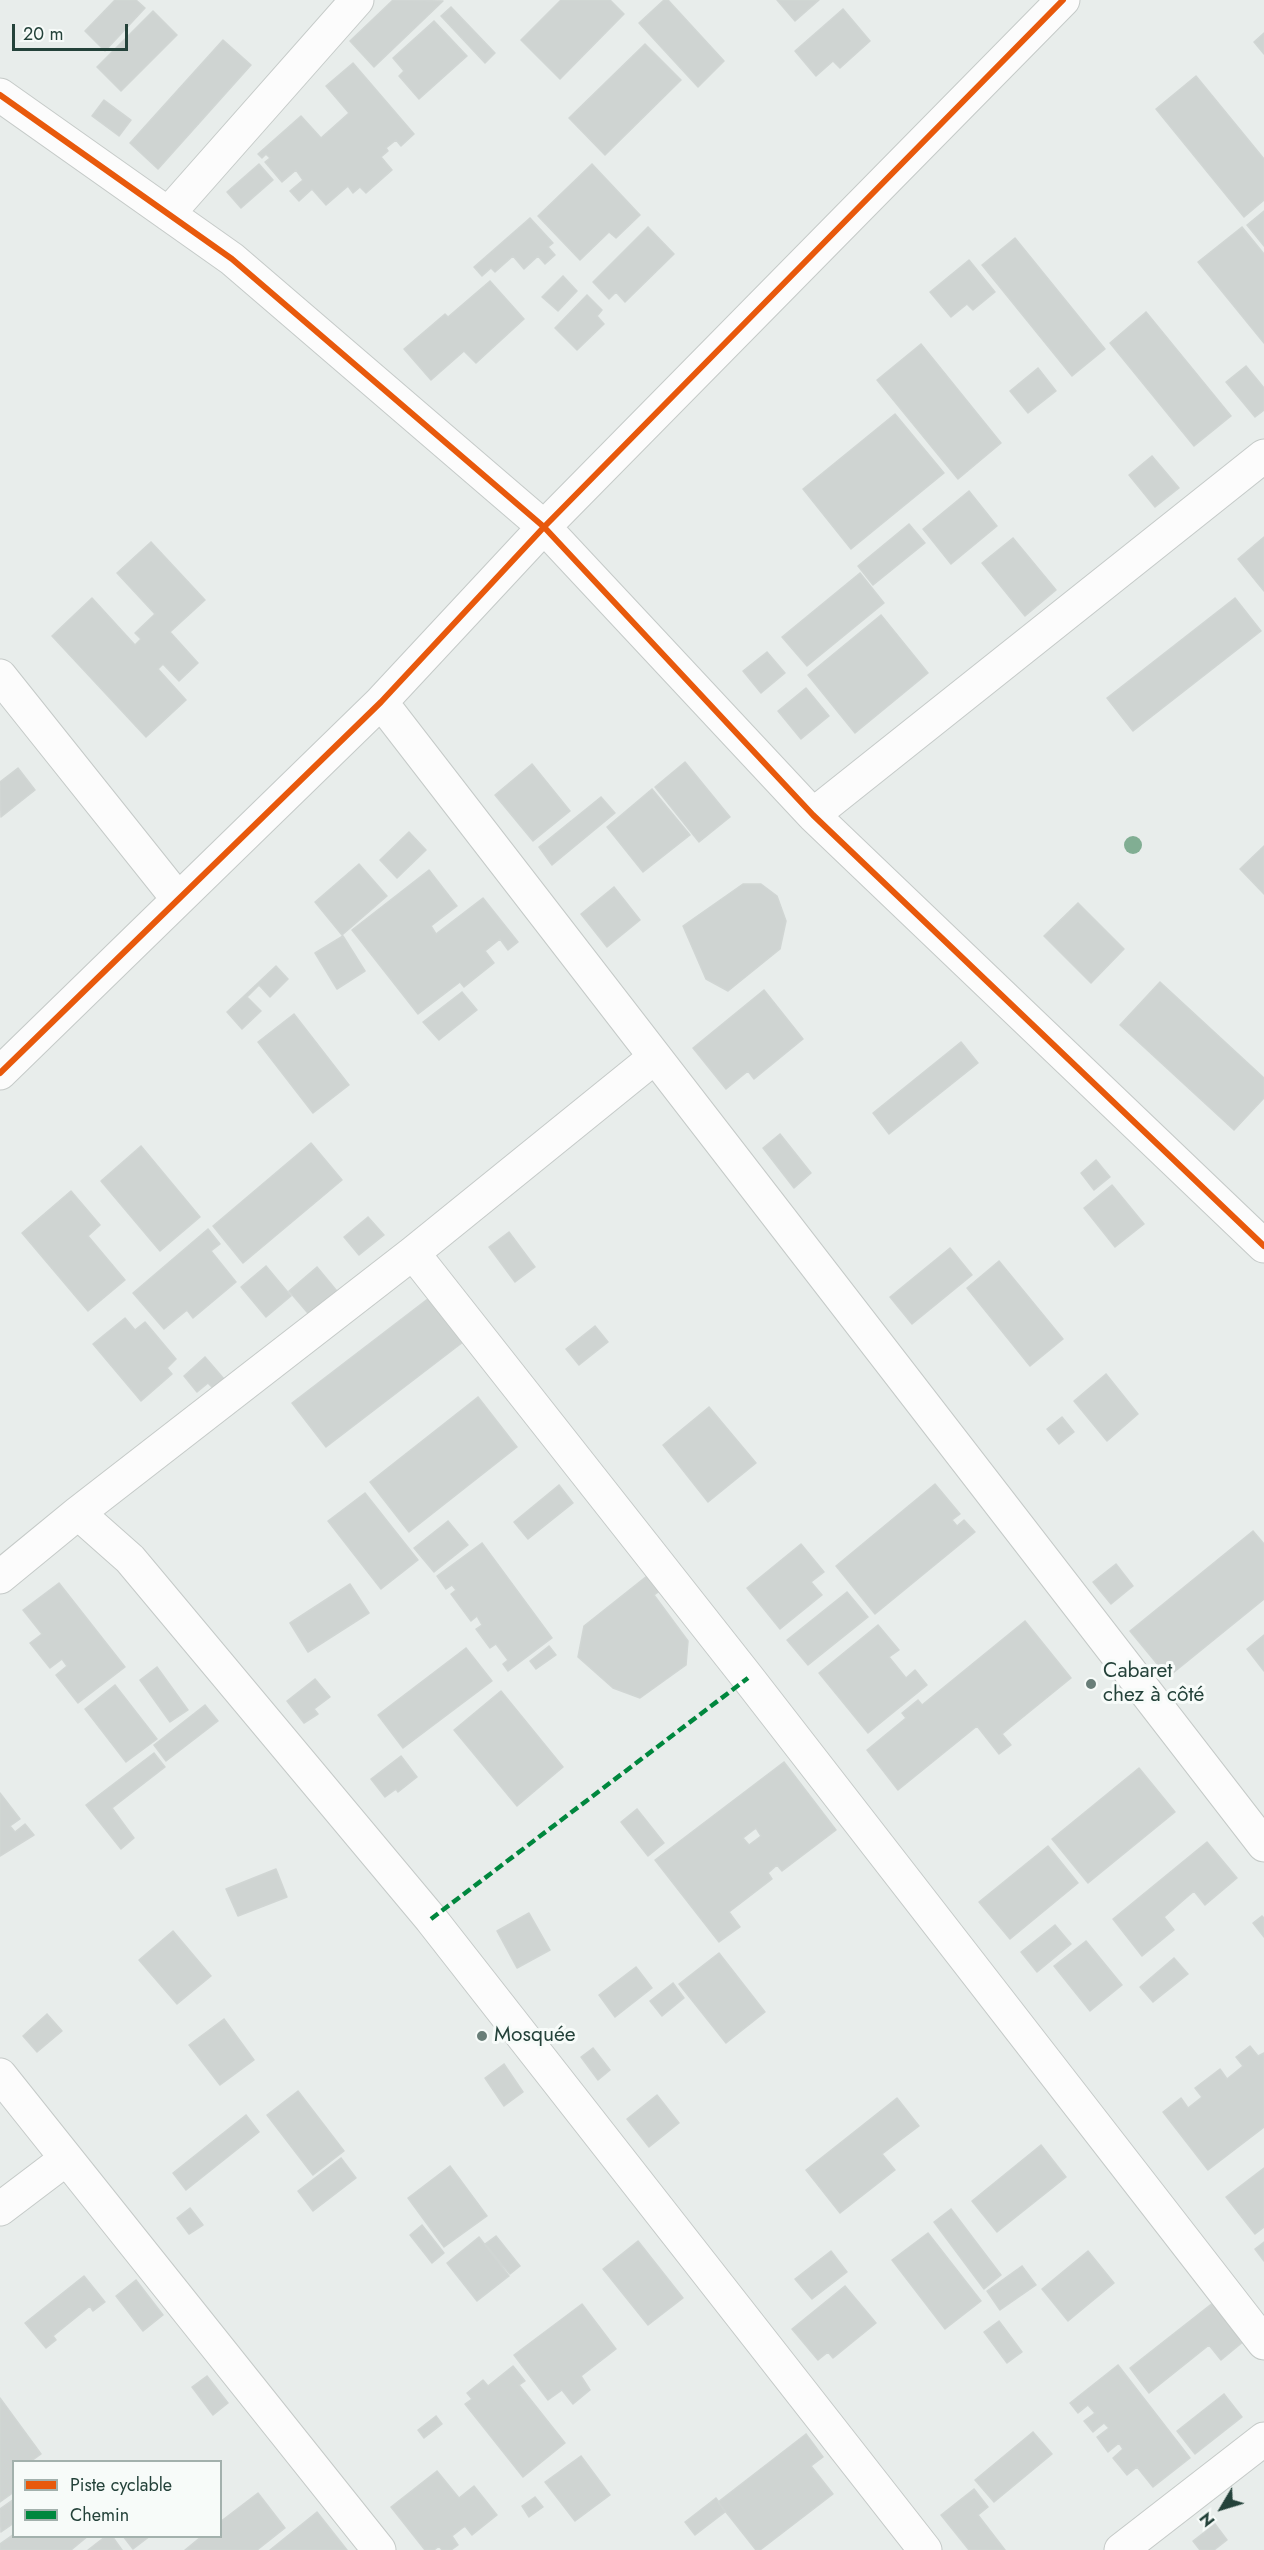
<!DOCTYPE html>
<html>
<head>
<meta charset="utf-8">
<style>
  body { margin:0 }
  #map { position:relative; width:1264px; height:2550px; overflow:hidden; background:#e8edeb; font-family:Jost,sans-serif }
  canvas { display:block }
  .legend { position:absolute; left:12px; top:2460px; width:210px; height:78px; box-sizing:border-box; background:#f7fbf9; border:2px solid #a3b1ad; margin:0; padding:8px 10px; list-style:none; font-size:18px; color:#24423a }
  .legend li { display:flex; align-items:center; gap:12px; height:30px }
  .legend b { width:30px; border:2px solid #a3b1ad }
  .north { position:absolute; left:1192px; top:2478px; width:60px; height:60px; -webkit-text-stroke:4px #f7fbf9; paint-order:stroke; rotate:232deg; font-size:16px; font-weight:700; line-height:24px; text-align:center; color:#24423a }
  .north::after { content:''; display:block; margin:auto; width:21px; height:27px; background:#24423a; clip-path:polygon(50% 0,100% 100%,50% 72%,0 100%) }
  .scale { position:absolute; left:12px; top:24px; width:116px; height:27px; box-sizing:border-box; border:3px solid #24423a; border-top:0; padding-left:8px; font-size:18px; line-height:21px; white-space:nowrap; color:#24423a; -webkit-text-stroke:4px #f7fbf9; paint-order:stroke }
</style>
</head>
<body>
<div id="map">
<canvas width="1264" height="2550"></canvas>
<ul class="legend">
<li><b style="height:8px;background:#e8590c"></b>Piste cyclable</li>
<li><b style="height:8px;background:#00873e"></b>Chemin</li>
</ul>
<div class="north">N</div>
<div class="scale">20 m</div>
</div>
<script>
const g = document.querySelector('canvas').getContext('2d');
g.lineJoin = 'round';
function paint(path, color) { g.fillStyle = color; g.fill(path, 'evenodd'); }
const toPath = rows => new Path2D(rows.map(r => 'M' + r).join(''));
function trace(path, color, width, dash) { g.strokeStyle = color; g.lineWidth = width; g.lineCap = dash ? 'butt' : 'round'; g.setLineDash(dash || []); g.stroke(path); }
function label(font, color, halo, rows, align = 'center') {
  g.font = font + ' Jost,sans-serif'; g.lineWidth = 6; g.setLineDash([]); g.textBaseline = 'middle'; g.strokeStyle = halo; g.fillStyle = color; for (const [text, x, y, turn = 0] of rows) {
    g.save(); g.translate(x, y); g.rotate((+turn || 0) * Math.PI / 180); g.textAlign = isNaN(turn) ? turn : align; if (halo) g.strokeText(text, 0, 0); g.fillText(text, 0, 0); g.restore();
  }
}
const building = toPath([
  [115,0,136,0,145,8,105,51,85,31,115,0],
  [393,0,443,1,374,67,350,41,393,0],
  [561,0,610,0,624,14,560,79,521,40,561,0],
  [664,0,668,0,724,61,698,87,639,23,664,0],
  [777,0,819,0,795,21,777,0],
  [451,7,495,53,485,63,441,16,451,7],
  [843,9,870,41,840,68,833,61,816,76,795,51,843,9],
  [153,11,177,35,121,91,97,67,153,11],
  [434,21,467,56,419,99,399,76,404,71,393,58,434,21],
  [1264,33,1264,54,1254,42,1264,33],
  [223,40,251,65,158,169,130,143,223,40],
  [645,44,681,80,605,155,569,118,645,44],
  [353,63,414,134,401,146,396,140,386,148,388,151,381,157,392,170,366,193,360,187,353,193,348,186,326,205,312,189,299,201,290,191,303,180,296,170,282,182,265,162,270,158,266,154,262,158,258,154,301,116,321,138,349,113,326,86,353,63],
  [1196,76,1264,159,1264,200,1244,217,1156,109,1196,76],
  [104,100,131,120,119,136,92,116,104,100],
  [259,164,273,180,241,208,227,192,259,164],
  [592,164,640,215,616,238,609,232,580,260,538,216,592,164],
  [1264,211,1264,246,1247,225,1264,211],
  [530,218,553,243,548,247,555,255,545,264,538,256,524,269,513,256,495,272,491,268,482,276,474,267,530,218],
  [648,227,674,254,625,302,616,292,609,299,593,282,648,227],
  [1242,227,1264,254,1264,343,1198,262,1242,227],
  [1015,238,1105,349,1072,376,982,265,1015,238],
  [969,260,995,292,973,310,967,304,951,317,930,292,969,260],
  [563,276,577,291,558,311,542,297,563,276],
  [490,281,524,319,476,363,464,351,431,380,404,349,445,314,448,317,490,281],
  [587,295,602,310,597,316,604,324,577,350,555,328,587,295],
  [1146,312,1231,416,1194,446,1110,343,1146,312],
  [921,344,1001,443,958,479,877,380,921,344],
  [1246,366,1264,388,1264,410,1255,417,1226,382,1246,366],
  [1038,368,1056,391,1028,413,1010,391,1038,368],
  [895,414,944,473,851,549,803,489,895,414],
  [1152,456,1179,488,1155,507,1129,475,1152,456],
  [969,491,997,526,951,564,923,529,969,491],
  [909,524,925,543,873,585,858,566,909,524],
  [1264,537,1264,591,1238,559,1264,537],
  [1013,538,1056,590,1025,616,982,563,1013,538],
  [151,542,205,600,170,632,198,663,179,681,163,664,158,669,186,700,146,737,52,636,92,598,135,645,141,639,135,633,155,614,117,573,151,542],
  [860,573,884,603,807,666,782,637,860,573],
  [1235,598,1261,631,1133,731,1107,698,1235,598],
  [881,615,928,673,855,733,808,675,881,615],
  [767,652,785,673,761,693,743,671,767,652],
  [806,688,829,716,801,739,778,711,806,688],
  [685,762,730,817,699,842,655,787,685,762],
  [532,764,570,811,533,841,495,795,532,764],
  [18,768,35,790,1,817,0,782,18,768],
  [652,789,690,835,643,872,607,827,652,789],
  [601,797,615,813,552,865,539,847,601,797],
  [409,832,426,850,397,878,380,860,409,832],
  [1264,846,1264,894,1240,869,1264,846],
  [359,864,387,896,342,935,315,902,359,864],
  [429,870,457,906,431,926,436,934,483,898,518,942,508,950,500,939,485,951,494,963,464,987,460,982,418,1014,352,930,429,870],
  [743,884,761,884,777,896,786,921,780,949,728,991,706,979,683,926,743,884],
  [614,887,640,920,607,947,581,914,614,887],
  [1078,903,1124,949,1091,983,1044,936,1078,903],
  [343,936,365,971,337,989,315,953,343,936],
  [276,966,288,979,270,997,259,985,247,997,261,1011,242,1029,227,1012,276,966],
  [1160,982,1264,1078,1264,1098,1234,1130,1120,1025,1160,982],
  [764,990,803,1039,754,1079,748,1071,726,1089,693,1048,764,990],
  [462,992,477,1010,439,1040,423,1022,462,992],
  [294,1014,349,1085,313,1113,258,1042,294,1014],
  [961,1042,978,1063,889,1134,873,1113,961,1042],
  [780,1134,811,1173,794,1188,763,1148,780,1134],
  [311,1143,342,1180,243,1263,213,1226,311,1143],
  [141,1146,200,1217,160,1251,101,1181,141,1146],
  [1096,1160,1110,1177,1094,1190,1081,1173,1096,1160],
  [1112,1185,1144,1224,1115,1247,1084,1208,1112,1185],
  [71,1191,100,1225,88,1236,125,1280,88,1311,22,1233,71,1191],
  [368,1217,384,1235,359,1255,344,1237,368,1217],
  [208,1229,220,1244,211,1251,236,1282,193,1318,187,1310,164,1329,133,1293,208,1229],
  [509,1232,535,1267,515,1282,489,1247,509,1232],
  [950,1248,972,1275,912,1324,890,1297,950,1248],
  [999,1261,1063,1339,1030,1366,967,1288,999,1261],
  [266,1266,291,1296,266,1317,241,1287,266,1266],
  [317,1267,341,1296,313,1319,289,1291,317,1267],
  [429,1298,463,1342,326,1447,292,1403,429,1298],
  [125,1318,135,1330,145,1322,176,1359,167,1368,172,1374,141,1401,93,1344,125,1318],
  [595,1326,608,1342,579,1365,566,1349,595,1326],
  [205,1357,224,1379,213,1388,208,1383,197,1392,184,1376,205,1357],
  [1106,1374,1138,1414,1107,1441,1074,1401,1106,1374],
  [478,1397,517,1447,409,1532,370,1482,478,1397],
  [709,1407,756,1463,708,1502,663,1445,709,1407],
  [1062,1417,1074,1432,1059,1444,1047,1429,1062,1417],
  [935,1484,960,1514,952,1520,957,1526,964,1520,975,1532,875,1614,836,1566,935,1484],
  [559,1485,573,1503,528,1539,514,1522,559,1485],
  [365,1493,418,1560,381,1589,328,1521,365,1493],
  [448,1521,468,1545,434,1572,414,1548,448,1521],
  [1253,1531,1264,1544,1264,1599,1168,1677,1130,1631,1253,1531],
  [482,1543,552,1638,508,1671,503,1664,508,1660,496,1644,490,1648,476,1629,482,1625,477,1616,471,1621,451,1594,456,1590,452,1585,446,1589,437,1576,482,1543],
  [801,1544,824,1572,811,1582,822,1595,780,1629,747,1588,801,1544],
  [1116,1564,1133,1586,1111,1604,1093,1582,1116,1564],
  [652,1572,664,1588,654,1595,688,1641,686,1665,640,1698,613,1688,578,1657,584,1626,652,1572],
  [59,1583,125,1667,78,1703,56,1675,67,1666,62,1659,50,1668,30,1643,42,1634,23,1610,59,1583],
  [350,1584,369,1613,308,1652,290,1623,350,1584],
  [847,1592,868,1617,808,1665,787,1640,847,1592],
  [1025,1621,1071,1678,1002,1734,1011,1745,999,1754,977,1726,898,1790,867,1750,906,1718,902,1713,918,1700,922,1705,1025,1621],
  [878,1625,899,1650,889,1657,906,1678,915,1670,927,1685,868,1733,819,1673,878,1625],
  [1264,1635,1264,1671,1247,1649,1264,1635],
  [549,1646,556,1655,536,1669,530,1661,549,1646],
  [466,1648,492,1681,403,1748,378,1715,466,1648],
  [157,1667,188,1710,170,1722,140,1680,157,1667],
  [315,1679,330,1697,314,1709,318,1714,304,1723,287,1701,315,1679],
  [115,1685,157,1739,126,1762,85,1709,115,1685],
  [501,1691,563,1767,517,1806,454,1730,501,1691],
  [205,1705,218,1721,166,1761,154,1745,205,1705],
  [154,1753,165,1767,112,1808,134,1838,121,1849,86,1805,154,1753],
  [401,1756,417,1777,398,1792,396,1789,385,1797,371,1779,401,1756],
  [784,1762,836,1830,782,1871,777,1865,768,1873,772,1879,729,1912,740,1927,719,1942,655,1860,784,1762],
  [756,1828,761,1836,749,1845,743,1838,756,1828],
  [1139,1768,1175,1812,1088,1883,1052,1839,1139,1768],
  [0,1793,20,1819,10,1826,15,1832,25,1824,34,1835,0,1856,0,1793],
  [637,1809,664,1843,648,1856,621,1822,637,1809],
  [1207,1842,1237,1878,1205,1905,1194,1891,1164,1917,1174,1930,1142,1956,1113,1919,1207,1842],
  [1048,1846,1078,1883,1010,1939,979,1902,1048,1846],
  [276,1869,287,1897,238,1916,226,1889,276,1869],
  [529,1913,550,1950,517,1968,497,1931,529,1913],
  [1262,1916,1264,1918,1264,1937,1253,1923,1262,1916],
  [1055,1925,1071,1944,1037,1972,1021,1952,1055,1925],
  [173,1931,211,1976,177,2004,139,1960,173,1931],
  [1086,1941,1122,1985,1090,2011,1054,1966,1086,1941],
  [719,1953,765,2012,726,2043,679,1984,719,1953],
  [1174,1958,1188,1974,1153,2002,1140,1987,1174,1958],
  [636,1967,652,1988,615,2017,599,1995,636,1967],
  [673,1983,684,1998,662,2016,650,2001,673,1983],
  [47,2014,62,2031,37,2052,23,2036,47,2014],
  [224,2019,254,2060,220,2085,189,2045,224,2019],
  [1250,2046,1258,2056,1264,2053,1264,2127,1208,2170,1163,2112,1181,2098,1188,2108,1202,2097,1195,2088,1220,2069,1227,2079,1243,2066,1236,2057,1250,2046],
  [593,2048,610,2070,598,2080,581,2057,593,2048],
  [504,2064,523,2092,504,2106,485,2078,504,2064],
  [298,2091,344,2151,313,2175,267,2115,298,2091],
  [657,2095,679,2123,649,2147,627,2119,657,2095],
  [897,2098,919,2126,882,2154,895,2170,840,2213,806,2170,897,2098],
  [246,2115,259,2132,186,2190,173,2173,246,2115],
  [1041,2145,1066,2177,997,2232,972,2201,1041,2145],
  [341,2158,356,2178,313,2211,298,2191,341,2158],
  [450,2166,487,2216,444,2247,408,2198,450,2166],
  [1264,2168,1264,2227,1255,2234,1226,2197,1264,2168],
  [190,2208,203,2225,189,2234,177,2218,190,2208],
  [951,2209,1001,2275,984,2289,934,2222,951,2209],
  [422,2225,444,2253,432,2263,410,2235,422,2225],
  [928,2233,981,2301,945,2329,892,2260,928,2233],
  [496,2236,520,2266,510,2274,485,2244,496,2236],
  [479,2237,509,2276,477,2301,447,2263,479,2237],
  [638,2241,683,2298,648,2325,603,2269,638,2241],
  [1264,2242,1264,2261,1255,2249,1264,2242],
  [831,2251,847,2272,812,2299,795,2279,831,2251],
  [1088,2251,1114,2283,1068,2321,1042,2289,1088,2251],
  [1022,2266,1036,2285,1000,2310,987,2291,1022,2266],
  [84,2276,105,2302,93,2311,90,2306,53,2336,56,2340,46,2348,25,2323,84,2276],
  [136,2280,163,2315,143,2331,116,2296,136,2280],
  [845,2286,876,2323,833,2358,828,2352,818,2360,792,2329,845,2286],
  [1214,2302,1244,2341,1221,2360,1209,2345,1149,2393,1130,2368,1214,2302],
  [582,2304,616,2349,581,2376,590,2390,573,2404,562,2390,548,2400,514,2355,582,2304],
  [999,2321,1022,2352,1007,2363,984,2332,999,2321],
  [1118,2365,1190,2458,1153,2487,1137,2467,1127,2475,1113,2458,1123,2449,1119,2443,1108,2452,1097,2437,1109,2428,1104,2423,1093,2432,1084,2421,1095,2413,1088,2405,1078,2413,1070,2403,1118,2365],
  [513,2366,525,2381,519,2385,565,2443,523,2477,465,2404,472,2399,467,2393,483,2380,488,2386,513,2366],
  [207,2376,228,2403,213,2415,192,2387,207,2376],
  [1224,2394,1242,2417,1195,2454,1177,2431,1224,2394],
  [0,2398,41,2454,30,2462,14,2462,14,2492,0,2502,0,2398],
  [436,2416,442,2424,424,2438,418,2430,436,2416],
  [1033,2432,1052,2454,994,2502,975,2480,1033,2432],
  [806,2434,823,2457,811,2466,833,2494,760,2550,756,2550,718,2502,806,2434],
  [581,2456,610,2495,575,2521,545,2482,581,2456],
  [437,2471,459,2498,474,2486,497,2515,472,2535,465,2526,452,2536,458,2545,451,2550,442,2550,439,2546,434,2550,425,2550,391,2507,437,2471],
  [974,2489,988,2507,978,2515,1005,2550,969,2550,941,2515,974,2489],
  [258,2493,285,2528,257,2550,185,2550,202,2536,220,2536,220,2522,258,2493],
  [535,2497,543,2507,529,2517,522,2506,535,2497],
  [716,2498,725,2512,695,2535,685,2522,716,2498],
  [14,2499,14,2523,1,2532,0,2509,14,2499],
  [317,2512,347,2550,270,2550,317,2512],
  [1215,2524,1227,2540,1214,2550,1200,2550,1193,2541,1215,2524],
  [14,2534,14,2536,88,2536,71,2550,0,2550,0,2544,14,2534],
  [106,2536,112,2536,122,2550,88,2550,106,2536],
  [123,2536,150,2536,133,2549,123,2536]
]);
paint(building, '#cfd4d2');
trace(building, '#d1d6d4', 1.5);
const street = toPath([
  [0,95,232,259,544,527,813,815,1264,1246],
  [168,214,357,0],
  [0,676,178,899],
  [381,702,1264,1845],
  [813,815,1264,456],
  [0,1073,381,702,544,527,1063,0],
  [413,1253,748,1678,1264,2343],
  [78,1513,413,1253,655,1057],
  [0,1577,78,1513,130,1559,431,1919,925,2550],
  [0,2075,379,2550],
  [0,2209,66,2159],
  [1121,2550,1264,2439]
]);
trace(street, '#c5cac8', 35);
trace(street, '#fcfcfc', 33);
trace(toPath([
  [431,1919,748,1678]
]), '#00873e', 4.5, [9, 4.5]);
trace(toPath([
  [0,95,232,259,544,527,813,815,1264,1246],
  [0,1073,381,702,544,527,1063,0]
]), '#e8590c', 6);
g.fillStyle = '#81ae93';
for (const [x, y] of [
  [1133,845]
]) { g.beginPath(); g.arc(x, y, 9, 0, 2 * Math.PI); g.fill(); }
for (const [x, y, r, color] of [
  [1091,1684,6,"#697e78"],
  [482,2036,6,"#697e78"]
]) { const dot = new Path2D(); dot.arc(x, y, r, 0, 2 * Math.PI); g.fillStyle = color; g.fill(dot); trace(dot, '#f7fbf9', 2); }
label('21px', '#24423a', '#f7fbf9', [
  ["Cabaret",1103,1672],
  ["chez à côté",1103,1696],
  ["Mosquée",494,2036]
], 'left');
</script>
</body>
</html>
